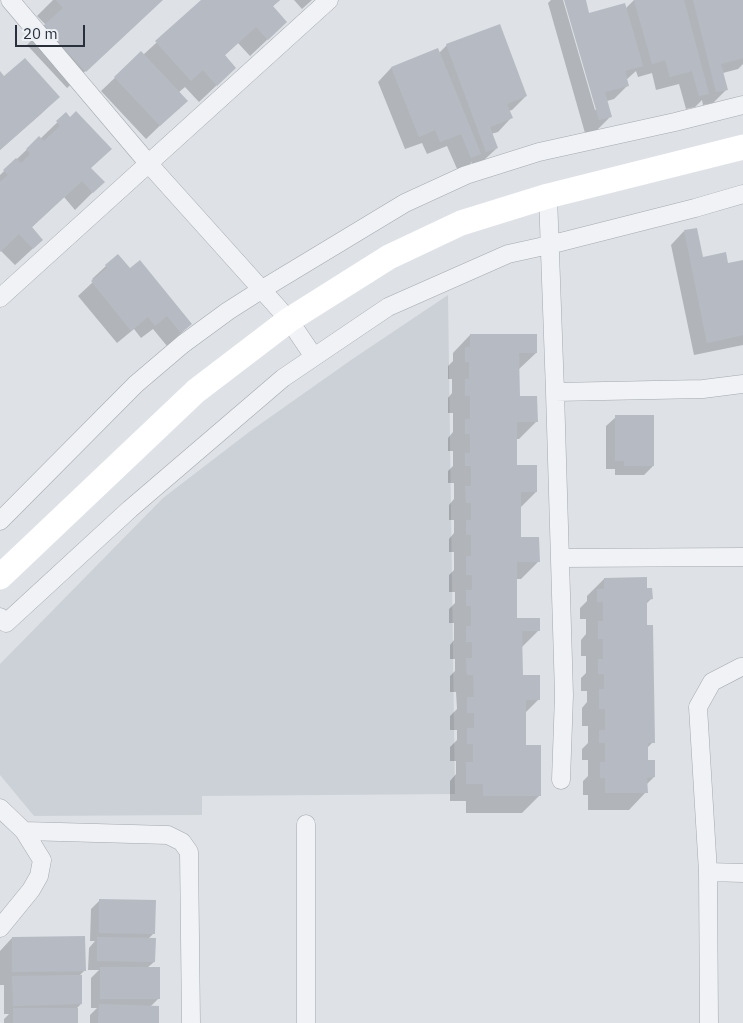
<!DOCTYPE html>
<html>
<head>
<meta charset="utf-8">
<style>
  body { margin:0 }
  #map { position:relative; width:743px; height:1023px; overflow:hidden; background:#dee2e6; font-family:"IBM Plex Sans",sans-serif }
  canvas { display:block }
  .scale { position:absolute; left:15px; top:25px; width:70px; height:22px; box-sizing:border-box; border:2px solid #29303c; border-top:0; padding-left:6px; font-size:15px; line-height:18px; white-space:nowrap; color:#29303c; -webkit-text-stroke:4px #edf0f4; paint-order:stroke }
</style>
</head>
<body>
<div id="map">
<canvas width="743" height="1023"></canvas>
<div class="scale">20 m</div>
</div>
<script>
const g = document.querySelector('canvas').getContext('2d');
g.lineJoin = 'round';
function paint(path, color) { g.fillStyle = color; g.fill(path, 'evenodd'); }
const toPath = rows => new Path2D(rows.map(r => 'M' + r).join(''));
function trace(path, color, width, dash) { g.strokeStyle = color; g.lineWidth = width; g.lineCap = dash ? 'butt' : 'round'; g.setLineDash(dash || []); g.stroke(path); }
paint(toPath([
  [448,295,455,794,202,796,202,815,34,816,0,775,0,664,163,498,249,432,351,360]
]), '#ccd1d8');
paint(toPath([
  [53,0,162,0,67,88,27,45,46,25,37,16],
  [203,0,280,0,272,7,268,39,250,56,238,43,224,56,217,85,199,102,185,87,178,93,172,114,146,139,101,91,141,53,143,55],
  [294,0,312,0,302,9],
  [551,0,563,0,595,110,597,109,565,0,584,0,589,14,625,9,634,0,743,0,743,64,738,69,723,73,727,89,713,103,703,105,702,100,695,107,686,109,679,84,656,90,652,73,638,77,636,71,626,80,628,85,614,99,607,101,611,116,597,130,585,133,548,3],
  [447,45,526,96,512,110,509,111,511,118,498,132,491,134,497,148,483,161,472,165,472,162,466,168,458,171,447,146,427,154,422,143,405,149,378,82,391,68,438,50,439,53],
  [0,73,4,78,58,97,41,114,0,150],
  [66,114,90,168,103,182,75,210,64,197,31,228,42,240,15,265,1,251,0,251,0,175,39,138,40,139],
  [684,231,702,258,727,265,743,261,743,345,694,355,671,245],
  [106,266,130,270,191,324,177,337,167,346,153,329,141,338,134,329,117,343,78,296,94,281,92,279],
  [470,335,536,353,518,370,518,397,536,422,519,439,516,439,516,466,536,492,520,508,520,539,538,562,521,579,516,579,516,619,539,630,521,648,521,676,539,699,524,714,524,746,540,795,522,813,466,813,466,801,450,801,450,781,456,774,456,761,450,761,450,747,457,740,457,730,450,730,450,716,457,709,456,692,450,692,450,676,455,671,455,659,450,659,450,645,454,640,454,623,449,623,449,609,455,603,455,592,449,592,449,575,454,570,454,552,449,552,449,539,454,533,454,520,449,520,449,505,454,499,454,483,448,483,448,471,453,466,453,451,448,451,448,438,453,432,453,413,448,413,448,398,452,393,452,379,448,379,448,366,453,361,453,353],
  [616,417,653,466,644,475,615,475,615,469,606,469,606,426],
  [604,579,645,589,651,599,646,604,653,742,646,749,647,761,654,777,646,785,646,792,629,810,588,810,588,795,583,795,583,781,588,776,588,760,582,760,582,749,588,743,588,726,582,726,582,708,587,702,587,691,581,691,581,678,586,673,586,656,581,656,581,640,586,634,586,619,580,619,580,608,587,601,587,596],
  [100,900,154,933,148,939,154,962,147,968,159,998,150,1007,157,1023,90,1023,90,1015,97,1008,91,1008,91,978,99,970,88,970,89,948,95,941,90,941,91,909],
  [12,938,85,970,79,976,81,1004,75,1010,77,1023,4,1023,4,1019,9,1014,4,1014,4,985,0,985,0,951]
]), '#0003');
paint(toPath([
  [56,0,163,0,86,72,43,26,63,8],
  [201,0,280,0,273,6,287,22,268,40,256,27,225,55,236,68,217,86,203,70,191,81,155,41],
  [564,0,586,0,589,13,625,3,643,66,625,71,629,86,605,92,612,117,599,120],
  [634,0,684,0,709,94,699,96,692,71,670,77,665,60,652,64],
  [693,0,743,0,743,58,721,64,728,90,716,92],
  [500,24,527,96,507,104,513,118,490,127,498,148,486,152,446,44],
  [438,48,481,154,471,158,461,134,440,142,435,130,419,137,391,67],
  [141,51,188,101,160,126,114,77],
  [25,58,60,97,0,150,0,71,4,76],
  [76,111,112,149,91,168,105,182,93,193,82,181,32,227,43,240,33,249,19,234,0,252,0,182,8,175,3,170,16,158,21,163,30,154,26,149,39,136,44,141,60,126,56,121,66,112,70,117],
  [697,228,703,257,726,252,728,263,743,260,743,335,707,343,684,230],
  [118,254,130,268,140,260,192,324,181,333,167,316,155,326,148,317,131,331,91,281,107,268,105,265],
  [470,334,537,334,537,353,519,353,520,396,537,396,538,422,517,422,517,465,537,465,537,492,521,492,521,537,539,537,540,562,517,562,517,618,540,618,540,631,522,631,523,675,540,675,540,700,526,700,526,745,541,745,541,796,483,796,483,784,466,784,466,762,473,762,473,744,467,744,467,728,474,728,474,713,467,713,467,697,474,697,473,675,467,675,466,658,472,658,472,642,466,642,466,626,471,626,471,606,466,606,466,590,472,590,472,575,466,575,466,556,471,556,471,535,466,535,466,520,471,520,471,503,466,503,465,486,471,486,471,466,465,466,465,453,470,453,470,434,465,434,465,419,470,419,470,396,465,396,465,379,469,379,469,362,465,362,465,347,470,347],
  [615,415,654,415,654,466,624,466,624,461,615,461],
  [647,577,647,588,652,588,653,599,647,600,647,625,653,625,655,743,648,743,648,760,655,760,655,777,647,778,648,793,605,793,605,778,600,778,600,762,605,762,605,743,599,743,599,730,605,730,605,709,599,709,599,689,604,689,604,674,598,674,598,659,603,659,603,639,598,639,598,621,603,621,603,602,597,602,597,589,604,589,604,578],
  [99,899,156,900,155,934,99,933],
  [85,936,86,971,12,972,12,937],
  [97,937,156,938,155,962,97,961],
  [100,967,160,967,160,999,100,999],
  [82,975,82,1004,13,1006,12,976],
  [99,1004,159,1006,159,1023,98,1023],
  [13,1008,78,1008,78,1023,13,1023]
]), '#b6bbc3');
const street = toPath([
  [10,0,148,163,289,320,314,357],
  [548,196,555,392,564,695,561,780],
  [0,298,329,0],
  [555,392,703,389,743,384],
  [0,521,136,384,183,344,228,311,261,290,405,203,466,175,539,152,675,122,743,105],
  [561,558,743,557],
  [0,617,6,623,130,509,283,378,388,307,508,254,549,245,695,208,743,194],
  [0,808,24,831],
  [306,824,306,1023],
  [708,872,743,873],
  [0,928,31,890,39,876,42,860,24,831,168,835,182,842,189,852,191,1023],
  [709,1023,708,872,698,707,712,682,741,667,743,667]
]);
trace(street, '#a4a9b0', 19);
trace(street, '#f0f2f5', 18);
trace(toPath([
  [0,577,196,391,289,320,389,257,461,223,548,196,743,147]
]), '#fff', 25);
</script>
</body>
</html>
